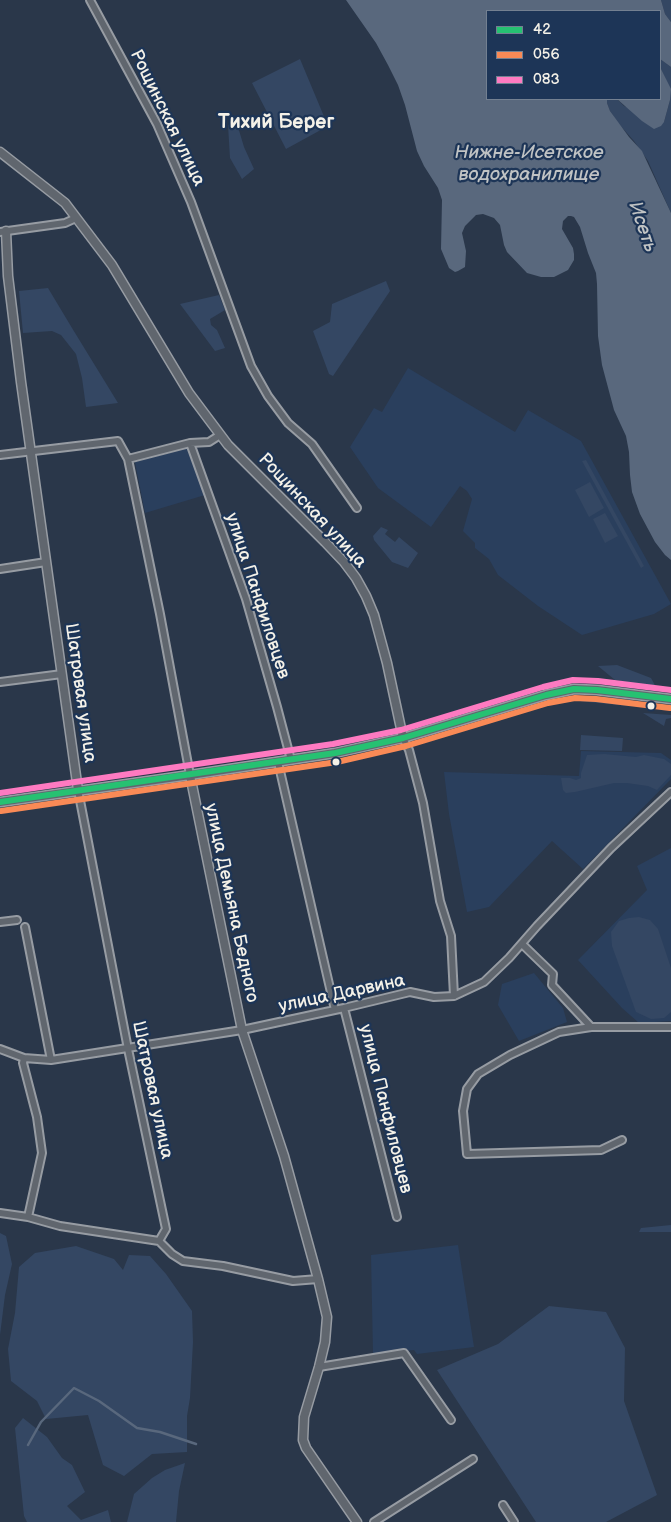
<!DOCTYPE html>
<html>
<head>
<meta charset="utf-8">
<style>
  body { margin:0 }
  #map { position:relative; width:671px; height:1522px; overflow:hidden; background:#2a374a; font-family:"Balsamiq Sans",sans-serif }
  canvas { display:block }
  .legend { position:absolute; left:486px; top:10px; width:175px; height:90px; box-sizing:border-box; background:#1d3557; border:1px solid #738091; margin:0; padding:6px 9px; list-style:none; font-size:15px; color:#f4f1e8 }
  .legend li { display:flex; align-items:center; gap:10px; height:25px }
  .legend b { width:25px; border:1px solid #738091 }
</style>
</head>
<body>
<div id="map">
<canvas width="671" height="1522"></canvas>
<ul class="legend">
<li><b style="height:6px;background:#26c172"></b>42</li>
<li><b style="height:6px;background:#f98a56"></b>056</li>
<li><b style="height:6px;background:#fe7ac1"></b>083</li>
</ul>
</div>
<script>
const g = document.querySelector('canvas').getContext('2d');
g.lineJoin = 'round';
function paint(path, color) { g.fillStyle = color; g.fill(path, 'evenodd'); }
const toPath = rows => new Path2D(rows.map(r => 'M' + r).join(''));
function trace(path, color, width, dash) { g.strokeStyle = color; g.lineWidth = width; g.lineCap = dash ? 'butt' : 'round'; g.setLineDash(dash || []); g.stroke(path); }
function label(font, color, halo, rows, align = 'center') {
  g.font = font + ' "Balsamiq Sans",sans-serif'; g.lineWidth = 4.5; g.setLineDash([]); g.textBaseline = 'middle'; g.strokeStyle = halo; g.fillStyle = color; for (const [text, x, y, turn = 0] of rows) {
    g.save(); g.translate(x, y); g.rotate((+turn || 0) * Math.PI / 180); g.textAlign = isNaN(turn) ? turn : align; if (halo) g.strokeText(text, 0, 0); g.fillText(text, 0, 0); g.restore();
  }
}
paint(toPath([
  [408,368,515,432,528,410,581,441,671,604,654,614,582,635,538,606,498,575,489,559,475,548,475,543,463,531,472,499,467,491,460,486,431,527,378,488,350,447,374,408,382,412],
  [189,448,205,495,145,513,135,462],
  [581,751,661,753,671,760,671,779,583,869,552,841,489,907,467,912,449,814,444,772,579,776],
  [671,848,671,1021,639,1023,622,1008,578,960,647,890,637,866],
  [534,973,563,1008,567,1022,519,1041,498,1005,502,984],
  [458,1245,474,1347,417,1354,414,1350,373,1354,371,1255]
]), '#2a3f5d');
paint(toPath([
  [661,0,671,0,671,22,665,14],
  [300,59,328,126,286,149,252,83],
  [660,59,671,67,671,213,648,161,634,141,618,123,610,111,607,103,607,99,617,99,624,106,664,122,670,100,666,80,660,67],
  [241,120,238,127,244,147,254,169,242,179,230,158,228,125],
  [386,281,390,291,333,376,329,374,313,331,330,322,332,304],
  [48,288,72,328,118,403,86,407,82,378,76,354,61,335,52,331,23,333,19,291],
  [219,295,225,310,210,319,211,325,217,330,225,348,215,351,180,304],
  [586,460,644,566,641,568,582,461],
  [590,482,604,508,589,517,575,490],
  [605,513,618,536,605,543,593,519],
  [381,527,388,530,385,534,395,542,399,537,418,553,408,568,392,562,374,540,373,536],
  [617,665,651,678,656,687,615,680,598,666],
  [579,696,617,698,633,700,639,704,636,706,629,706,568,700],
  [643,713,671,715,671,718,666,719,664,726],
  [581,735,623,738,622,751,580,750],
  [604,754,636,757,644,755,664,759,671,764,671,775,657,790,648,786,627,783,614,783,575,792,566,793,563,790,561,778,570,778,576,780,581,778,581,773,587,755],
  [639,917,650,920,658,929,671,968,671,1012,664,1018,651,1019,636,1012,612,946,611,932,619,921,629,918],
  [671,1225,671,1232,639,1232,641,1228],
  [0,1233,6,1236,12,1264,5,1295,0,1335],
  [76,1246,114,1259,123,1270,129,1255,150,1256,166,1274,192,1311,193,1342,190,1398,187,1416,187,1452,152,1454,124,1476,103,1465,88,1415,46,1419,37,1401,11,1381,8,1349,15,1313,19,1267,35,1253],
  [549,1306,606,1312,625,1348,624,1401,657,1495,606,1522,536,1522,437,1370,498,1344],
  [23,1418,47,1437,62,1458,72,1465,85,1492,67,1506,81,1520,108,1510,111,1522,27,1522,24,1516,15,1428],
  [185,1463,179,1491,176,1522,127,1522,134,1494,152,1478,165,1470]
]), '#344763');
paint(toPath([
  [346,0,661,0,665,14,671,22,671,67,660,59,660,11,487,11,487,99,607,99,607,103,610,111,629,137,642,151,671,213,671,560,665,555,655,542,640,514,632,492,630,475,629,452,626,436,614,410,602,365,598,336,597,284,596,273,588,253,580,227,574,217,571,216,568,216,563,221,562,229,573,248,574,254,574,260,568,270,554,277,541,277,527,273,507,252,504,245,500,225,494,218,483,214,476,215,465,226,462,233,466,251,465,267,458,271,455,272,449,268,441,249,442,200,438,188,424,166,417,151,405,105,398,85,388,65,376,43],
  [660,67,671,89,670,100,664,122,661,126,654,129,642,121,617,99,660,99]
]), '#59687d');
trace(toPath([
  [28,1445,41,1422,74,1388,99,1401,137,1428,160,1432,196,1444]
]), '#59687d', 2.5);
const minor = toPath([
  [90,0,157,124,191,202,251,366,268,396,288,423,312,444,357,508],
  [0,232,65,223,76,218],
  [190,443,246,599,277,707,291,760],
  [0,455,118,441,128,459,160,614,190,775],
  [128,459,190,443,209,442,220,435],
  [0,569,46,562],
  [0,682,62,674],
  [403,738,409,750,423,803,440,901,451,936,454,996],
  [278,762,335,1010],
  [78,790,128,1049,166,1229,159,1241],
  [0,922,17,920],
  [25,927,51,1060],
  [522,944,553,974,552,985,591,1027],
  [344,1008,397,1217],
  [0,1049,24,1058,51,1060,242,1030,344,1008,410,992,434,997,454,996,484,982,509,958,537,926,611,848,671,792],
  [24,1058,23,1063,37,1117,42,1153,28,1217],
  [622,1140,601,1150,467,1154,463,1111,467,1089,478,1074,510,1055,559,1032,591,1027,671,1027],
  [0,1213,28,1217,60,1226,159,1241,172,1254,183,1261,223,1266,293,1281,318,1279],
  [319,1367,404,1353,451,1420],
  [503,1505,514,1522],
  [374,1522,473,1459]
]);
const tertiary = toPath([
  [0,152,65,203,112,265,189,393,228,445,325,542,344,562,356,578,366,596,374,615,387,663,403,738],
  [6,231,8,276,21,382,78,790],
  [190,775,242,1030,284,1156,318,1279,327,1317,325,1342,319,1367,304,1417,303,1440,306,1448,357,1522],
  [0,802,190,775,335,753,403,738,546,695,574,689,597,690,671,699]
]);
trace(minor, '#979ca3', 10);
trace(tertiary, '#979ca3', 11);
trace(minor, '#60666e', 6);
trace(tertiary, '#60666e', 8);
trace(toPath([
  [0,802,335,753,403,738,546,695,574,689,597,690,671,699]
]), '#26c172', 6);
trace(toPath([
  [1,811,337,762,406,746,548,703,575,698,596,699,670,708]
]), '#f98a56', 6);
trace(toPath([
  [0,793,333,744,401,730,543,687,573,680,598,681,671,690]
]), '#fe7ac1', 6);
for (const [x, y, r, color] of [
  [651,706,4.5,"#f4f1e8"],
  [336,762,4.5,"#f4f1e8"]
]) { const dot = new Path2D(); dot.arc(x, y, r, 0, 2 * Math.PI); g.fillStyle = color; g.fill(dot); trace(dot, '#1d3557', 2); }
label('18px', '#f4f1e8', '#1d3557', [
  ["Рощинская улица",167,118,64],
  ["Рощинская улица",312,511,47],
  ["улица Панфиловцев",257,596,72],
  ["Шатровая улица",80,693,82],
  ["улица Демьяна Бедного",231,903,78],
  ["улица Дарвина",342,994,-12],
  ["Шатровая улица",152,1090,78],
  ["улица Панфиловцев",385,1109,76]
]);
label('italic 19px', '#c0c3c4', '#1d3557', [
  ["Нижне-Исетское",529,153],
  ["водохранилище",529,175],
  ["Исеть",642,227,71]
]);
label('bold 20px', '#f4f1e8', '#1d3557', [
  ["Тихий Берег",276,123]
]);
</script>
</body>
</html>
